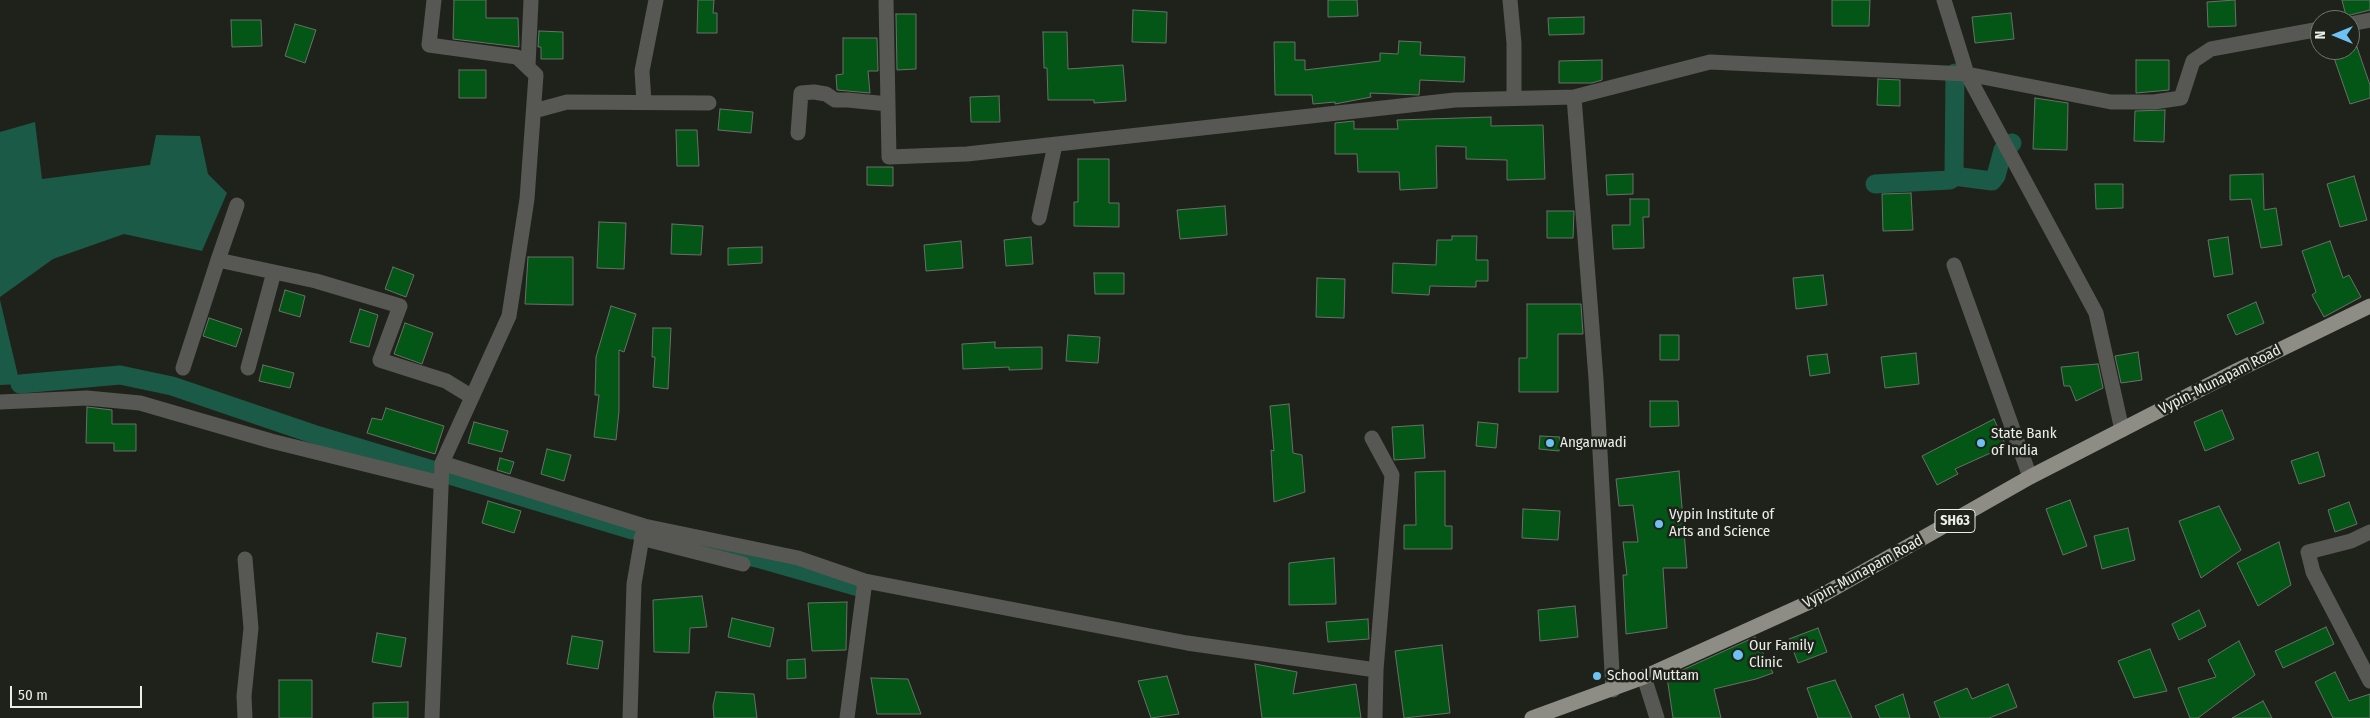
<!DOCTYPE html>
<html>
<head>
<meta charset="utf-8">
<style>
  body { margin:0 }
  #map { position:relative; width:2370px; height:718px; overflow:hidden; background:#1f221b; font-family:"Fira Sans Condensed",sans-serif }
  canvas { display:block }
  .north { position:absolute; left:2310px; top:10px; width:50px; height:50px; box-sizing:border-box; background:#1f221b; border:1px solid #71736d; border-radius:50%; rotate:270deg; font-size:14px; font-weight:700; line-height:20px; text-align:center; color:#ebede8 }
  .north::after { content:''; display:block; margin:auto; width:18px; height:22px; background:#6ec2f3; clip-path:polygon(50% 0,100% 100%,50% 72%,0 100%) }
  .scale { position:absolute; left:10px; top:686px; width:132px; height:22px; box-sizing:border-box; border:2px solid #ebede8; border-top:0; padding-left:6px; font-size:15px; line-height:18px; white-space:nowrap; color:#ebede8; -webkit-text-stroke:4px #1f221b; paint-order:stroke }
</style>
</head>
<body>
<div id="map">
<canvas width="2370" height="718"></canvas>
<div class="north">N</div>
<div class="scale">50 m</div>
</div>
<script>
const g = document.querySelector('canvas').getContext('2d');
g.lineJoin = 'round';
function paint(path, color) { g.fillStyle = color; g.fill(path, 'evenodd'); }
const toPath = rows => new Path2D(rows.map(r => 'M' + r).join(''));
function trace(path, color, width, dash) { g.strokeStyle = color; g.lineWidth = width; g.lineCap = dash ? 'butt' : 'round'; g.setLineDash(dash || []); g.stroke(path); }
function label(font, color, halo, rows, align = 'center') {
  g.font = font + ' "Fira Sans Condensed",sans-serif'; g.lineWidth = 5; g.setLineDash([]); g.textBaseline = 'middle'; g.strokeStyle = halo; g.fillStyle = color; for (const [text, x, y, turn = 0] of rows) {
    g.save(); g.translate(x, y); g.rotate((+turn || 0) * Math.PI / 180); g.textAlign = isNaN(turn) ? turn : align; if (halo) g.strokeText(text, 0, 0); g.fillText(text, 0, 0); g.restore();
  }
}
paint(toPath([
  [35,122,42,179,150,165,156,135,200,136,208,174,227,193,202,251,124,234,53,259,0,297,0,132],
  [0,300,20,384,0,385]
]), '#1b5a46');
trace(toPath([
  [1955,73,1954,172,1961,177,1992,181,1996,176,2003,150,2012,143],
  [1875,184,1950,180,1958,175],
  [20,384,120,375,172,386,313,434,632,530],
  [703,547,761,559,859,587]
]), '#1b5a46', 19);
const building = toPath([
  [454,0,486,0,486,18,518,18,519,47,453,39,454,0],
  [698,0,714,0,713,13,717,13,717,33,697,33,698,0],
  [1328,0,1357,0,1358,16,1328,17,1328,0],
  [1832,0,1870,0,1869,26,1832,26,1832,0],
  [2235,0,2236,26,2208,27,2207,2,2235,0],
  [2342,0,2370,0,2370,10,2346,16,2342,0],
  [1133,10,1167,12,1166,43,1132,42,1133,10],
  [2011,13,2014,39,1975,43,1972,17,2011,13],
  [896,14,916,14,916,69,897,70,896,14],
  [1584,17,1584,34,1549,35,1548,18,1584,17],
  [231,20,261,20,262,46,232,47,231,20],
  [295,24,316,30,305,63,285,56,295,24],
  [539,31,563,32,563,59,541,59,541,47,538,47,539,31],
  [1043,32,1067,32,1068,69,1123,65,1126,101,1094,103,1094,100,1048,100,1047,68,1044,68,1043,32],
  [843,38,877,38,878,71,868,71,870,93,837,90,836,75,843,74,843,38],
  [1399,41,1421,42,1420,55,1465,57,1464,82,1420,80,1419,95,1370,93,1371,97,1335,104,1335,102,1313,104,1312,95,1275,95,1274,42,1295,42,1295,60,1305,60,1305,70,1380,61,1380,53,1398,54,1399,41],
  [2357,47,2370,85,2370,98,2350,104,2333,55,2357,47],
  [1602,60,1602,80,1592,83,1559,83,1559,61,1602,60],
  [2136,60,2169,60,2169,90,2136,93,2136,60],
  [459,70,486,70,486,98,459,98,459,70],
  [1878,79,1900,80,1900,106,1877,105,1878,79],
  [999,96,1000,122,971,122,970,97,999,96],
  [2035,98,2068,103,2067,150,2033,149,2035,98],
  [720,109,753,112,751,133,718,130,720,109],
  [2165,110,2164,142,2134,141,2135,111,2165,110],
  [1491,117,1491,126,1543,125,1545,179,1507,180,1507,160,1466,159,1466,147,1436,146,1437,188,1400,190,1399,172,1358,172,1357,154,1335,154,1335,123,1354,121,1354,129,1398,129,1397,120,1491,117],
  [676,130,697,130,699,166,677,166,676,130],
  [1078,159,1109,159,1109,203,1119,203,1119,227,1074,226,1074,202,1078,202,1078,159],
  [867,167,893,167,893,186,867,185,867,167],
  [1633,174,1633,194,1607,195,1606,175,1633,174],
  [2263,174,2264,210,2276,208,2282,245,2261,248,2251,199,2230,200,2230,175,2263,174],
  [2354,176,2367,220,2340,227,2327,184,2354,176],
  [2095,184,2123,184,2123,208,2096,209,2095,184],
  [1911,193,1913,230,1883,231,1882,194,1911,193],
  [1630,199,1649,199,1649,217,1643,217,1644,248,1613,249,1612,225,1630,225,1630,199],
  [1225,206,1227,235,1180,239,1177,210,1225,206],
  [1547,211,1574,211,1573,238,1547,238,1547,211],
  [599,222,626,223,624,269,597,268,599,222],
  [672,224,703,226,701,255,671,254,672,224],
  [1452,236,1477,236,1476,260,1488,260,1488,281,1476,281,1476,287,1430,286,1429,295,1392,293,1393,263,1436,265,1437,240,1452,240,1452,236],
  [1031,237,1033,264,1006,266,1004,240,1031,237],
  [2228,237,2233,274,2214,277,2208,240,2228,237],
  [961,241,963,268,926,271,924,245,961,241],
  [2330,241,2343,278,2349,275,2361,297,2324,317,2312,295,2316,292,2302,251,2330,241],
  [762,247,762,263,728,265,728,248,762,247],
  [528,257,573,257,573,305,525,304,528,257],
  [393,267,414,275,406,297,385,289,393,267],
  [1094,273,1124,273,1124,294,1095,294,1094,273],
  [1823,275,1827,305,1796,309,1793,278,1823,275],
  [1317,278,1345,279,1344,318,1316,317,1317,278],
  [285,290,305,296,300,317,279,311,285,290],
  [2256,302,2264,323,2236,335,2227,315,2256,302],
  [1527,304,1581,304,1583,334,1558,334,1558,392,1519,392,1519,358,1527,358,1527,304],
  [611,306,636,314,624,352,619,350,619,411,616,440,594,437,599,395,595,395,596,357,611,306],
  [360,309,378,315,369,347,350,342,360,309],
  [209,318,242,329,236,347,203,336,209,318],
  [405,323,433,333,422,364,394,354,405,323],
  [653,328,671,328,668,389,653,387,655,357,652,357,653,328],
  [1068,335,1100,337,1098,363,1066,361,1068,335],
  [1660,335,1679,335,1679,360,1660,360,1660,335],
  [995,342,995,348,1042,347,1042,369,1009,370,1009,367,963,369,962,344,995,342],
  [2138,352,2142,380,2121,383,2115,356,2138,352],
  [1916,353,1919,384,1885,388,1881,357,1916,353],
  [1827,354,1830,373,1810,376,1807,356,1827,354],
  [2098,364,2103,388,2076,401,2070,386,2064,386,2061,367,2098,364],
  [263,365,294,373,290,388,259,381,263,365],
  [1650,401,1678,401,1679,426,1650,427,1650,401],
  [1289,404,1293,453,1302,455,1305,492,1274,502,1271,450,1274,451,1270,406,1289,404],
  [87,407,112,410,112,424,136,424,136,451,114,451,114,443,86,443,87,407],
  [386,408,444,426,435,454,367,433,372,418,382,420,386,408],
  [2222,410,2234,439,2205,451,2194,422,2222,410],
  [1994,419,2006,446,1955,469,1958,474,1937,485,1922,456,1994,419],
  [474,422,508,431,502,452,468,443,474,422],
  [1478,422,1498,424,1496,448,1476,446,1478,422],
  [1423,425,1425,458,1394,460,1392,427,1423,425],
  [1540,436,1560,437,1559,451,1539,449,1540,436],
  [547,449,571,455,564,481,541,474,547,449],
  [2318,452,2325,476,2299,484,2291,461,2318,452],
  [500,458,514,462,510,474,497,470,500,458],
  [1445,471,1445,526,1452,526,1452,549,1404,549,1404,525,1416,525,1415,472,1445,471],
  [1679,471,1687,568,1663,568,1667,628,1626,634,1623,575,1627,575,1623,542,1638,542,1633,505,1619,506,1616,479,1679,471],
  [2070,500,2087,546,2063,555,2046,509,2070,500],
  [488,501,521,511,514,533,482,523,488,501],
  [2349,502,2357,524,2335,532,2328,510,2349,502],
  [2219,506,2241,550,2201,578,2179,521,2219,506],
  [1523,509,1560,511,1558,540,1522,538,1523,509],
  [2128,528,2135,560,2102,569,2094,536,2128,528],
  [2279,542,2291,585,2258,606,2237,563,2279,542],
  [1334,558,1336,604,1289,605,1289,563,1334,558],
  [702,596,707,627,690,628,689,653,654,652,653,600,702,596],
  [847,602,846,650,812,651,808,603,847,602],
  [1575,606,1578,637,1540,641,1538,610,1575,606],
  [2199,610,2206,626,2179,640,2172,624,2199,610],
  [732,618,774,628,770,647,728,637,732,618],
  [1368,619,1369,639,1328,642,1326,622,1368,619],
  [2326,627,2334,644,2283,668,2275,651,2326,627],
  [1818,628,1827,652,1798,663,1789,639,1818,628],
  [377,633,406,638,401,667,372,662,377,633],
  [572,636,603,641,598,669,567,664,572,636],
  [1755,637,1773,673,1756,679,1714,689,1721,718,1673,718,1667,677,1755,637],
  [2239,641,2255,675,2198,718,2190,718,2178,688,2216,677,2208,660,2239,641],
  [1442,645,1450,713,1404,718,1395,651,1442,645],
  [2150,649,2167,691,2134,698,2118,661,2150,649],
  [805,659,806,678,787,679,787,660,805,659],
  [1255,664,1297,672,1293,694,1356,684,1361,718,1262,718,1255,664],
  [2335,672,2349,701,2370,694,2370,718,2333,718,2315,682,2335,672],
  [1167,676,1179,714,1151,718,1138,681,1167,676],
  [871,678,908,679,921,714,877,714,871,678],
  [279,680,312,680,312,718,279,718,279,680],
  [1835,680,1852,718,1818,718,1807,688,1835,680],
  [2008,684,2017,707,1989,718,1940,718,1934,702,1967,688,1972,699,2008,684],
  [716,692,754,694,757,718,714,718,713,706,716,692],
  [1903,694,1910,718,1880,718,1875,706,1903,694],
  [2263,701,2272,718,2232,718,2263,701],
  [408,702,408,718,373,718,373,703,408,702]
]);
paint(building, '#035616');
trace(building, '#697069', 1);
trace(toPath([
  [886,0,889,157,967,154,1455,100,1574,97,1710,62,1967,74,2096,313,2122,430],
  [1510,0,1514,43,1514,98],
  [1944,0,1967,74,2111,102,2154,102,2181,98,2193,61,2211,49,2320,29],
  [2350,24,2370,20],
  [528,66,531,0],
  [1574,97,1596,379,1613,690],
  [644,102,642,71,656,0],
  [534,111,567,102,709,103],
  [798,133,801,93,814,92,826,94,835,100,848,100,888,104],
  [237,205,218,260,316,281,400,306,380,360,446,381,472,397],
  [1039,218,1055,145],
  [1954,265,2030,477],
  [183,368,218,260],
  [248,368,274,272],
  [0,402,87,398,140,403,271,441,441,483],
  [1372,438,1392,475,1376,670,1375,718],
  [442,463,644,526,798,558,865,581,1187,643,1376,670],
  [2370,532,2351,541,2308,552,2313,572,2370,681],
  [641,538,743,564],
  [1644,677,1657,718],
  [245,718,244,696,251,628,245,559],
  [432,718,442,463,509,316,527,199,536,75,517,57,429,45,434,0],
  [630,718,634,584,644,526],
  [847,718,865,581]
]), '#575753', 15);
trace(toPath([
  [1532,718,1644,677,1812,601,2030,477,2238,370,2370,306]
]), '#8e8d85', 15);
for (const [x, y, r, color] of [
  [1550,443,5,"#6ec2f3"],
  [1981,443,5,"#6ec2f3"],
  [1659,524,5,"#6ec2f3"],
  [1738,655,6,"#6ec2f3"],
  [1597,676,5,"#6ec2f3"]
]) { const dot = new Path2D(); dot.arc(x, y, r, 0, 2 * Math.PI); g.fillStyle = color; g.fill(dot); trace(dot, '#1f221b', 2); }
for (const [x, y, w] of [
  [1955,521,40]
]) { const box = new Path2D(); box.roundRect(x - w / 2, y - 11.5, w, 23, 4); g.fillStyle = '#1f221b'; g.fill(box); trace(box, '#ebede8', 1); }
label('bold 14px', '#ebede8', null, [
  ["SH63",1955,521]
]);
label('15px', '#ebede8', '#1f221b', [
  ["Vypin-Munapam Road",2220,380,-27],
  ["Vypin-Munapam Road",1863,572,-29]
]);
label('15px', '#ebede8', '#1f221b', [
  ["State Bank",1991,434],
  ["of India",1991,451],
  ["Anganwadi",1560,443],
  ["Vypin Institute of",1669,515],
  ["Arts and Science",1669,532],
  ["Our Family",1749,646],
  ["Clinic",1749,663],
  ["School Muttam",1607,676]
], 'left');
</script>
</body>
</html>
